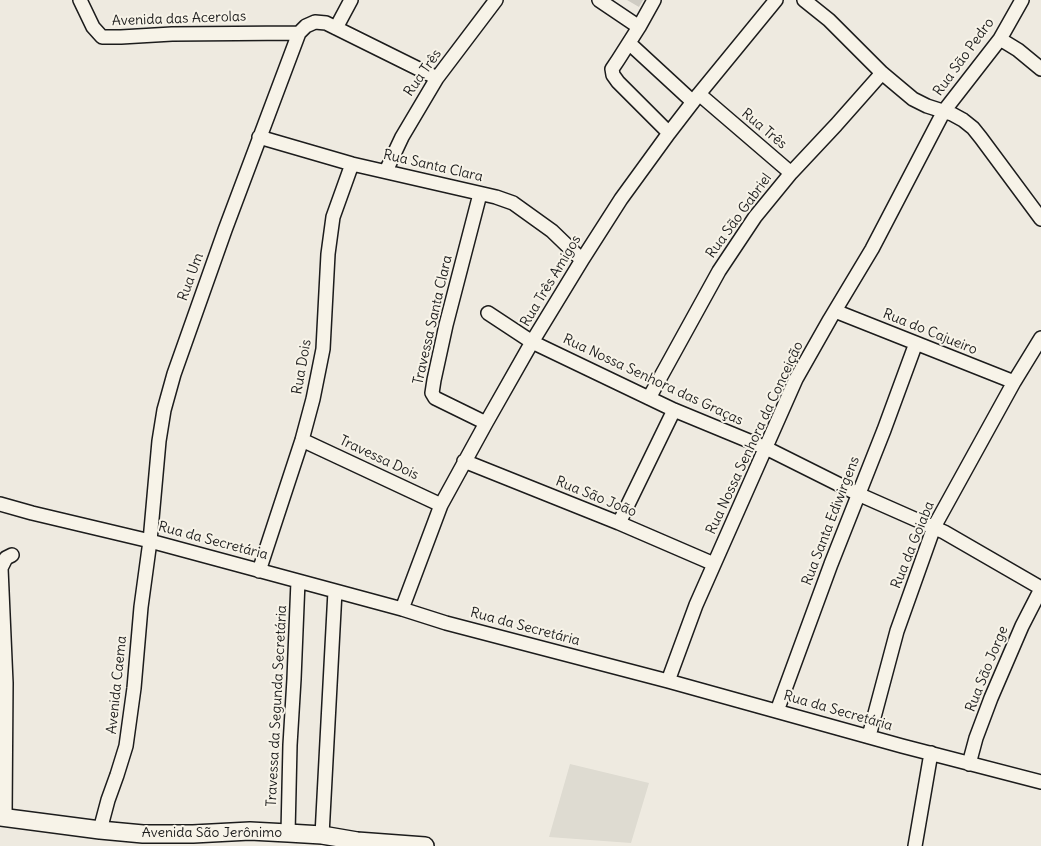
<!DOCTYPE html>
<html>
<head>
<meta charset="utf-8">
<style>
  body { margin:0 }
  canvas { display:block; background:#eeeae0 }
</style>
</head>
<body>
<canvas width="1041" height="846"></canvas>
<script>
const g = document.querySelector('canvas').getContext('2d');
g.lineJoin = 'round';
function paint(path, color) { g.fillStyle = color; g.fill(path, 'evenodd'); }
const toPath = rows => new Path2D(rows.map(r => 'M' + r).join(''));
function trace(path, color, width, dash) { g.strokeStyle = color; g.lineWidth = width; g.lineCap = dash ? 'butt' : 'round'; g.setLineDash(dash || []); g.stroke(path); }
function label(font, color, halo, rows, align = 'center') {
  g.font = font + ' Delius,sans-serif'; g.lineWidth = 4; g.setLineDash([]); g.textBaseline = 'middle'; g.strokeStyle = halo; g.fillStyle = color; for (const [text, x, y, turn = 0] of rows) {
    g.save(); g.translate(x, y); g.rotate((+turn || 0) * Math.PI / 180); g.textAlign = isNaN(turn) ? turn : align; if (halo) g.strokeText(text, 0, 0); g.fillText(text, 0, 0); g.restore();
  }
}
paint(toPath([
  [570,764,649,783,631,843,549,837]
]), '#dedbd1');
paint(toPath([
  [627,0,643,0,639,7]
]), '#cfccc3');
const minor = toPath([
  [80,0,93,27,102,37,121,37,172,34,299,33],
  [599,0,639,27],
  [654,0,639,27,618,60,612,69,613,75,618,82,669,133],
  [804,0,829,20,882,73,913,99,927,106,952,114,963,120,973,128,981,138,1041,219],
  [336,28,351,0],
  [1000,39,1018,50,1041,69],
  [629,43,693,102],
  [699,94,791,173],
  [259,137,352,164,496,197,513,203,552,231,582,260],
  [386,171,402,137,437,78,496,0],
  [480,194,446,325,434,380,432,393,435,398,486,423],
  [835,311,1014,382],
  [488,313,532,342,674,410,766,448,858,494,944,532,1041,588],
  [649,398,719,271,755,217,791,173,836,125,882,73],
  [302,440,441,505],
  [464,461,619,523,714,564],
  [0,504,32,513,150,541,402,609,446,623,668,681,902,746,1041,782],
  [619,523,674,410],
  [259,571,302,440,313,399,323,349,328,254,333,217,352,164],
  [402,609,441,505,486,423,532,342,582,260,621,199,669,133,699,94,776,0],
  [668,681,696,605,796,379,830,319,872,249,944,111,1000,39,1022,0],
  [777,711,831,564,884,430,916,343],
  [869,736,897,631,934,527,1014,382,1041,338],
  [969,764,976,738,991,698,1022,626,1041,589],
  [5,817,6,683,1,568,6,558,12,555],
  [100,830,108,800,117,775,126,746,134,688,141,607,150,541,159,441,164,410,174,374,225,230,299,33,306,26,315,22,326,23,437,78],
  [288,833,290,745,294,679,298,581],
  [322,835,335,591],
  [915,846,931,753]
]);
const major = toPath([
  [0,817,100,830,143,834,193,834,250,831,288,833,322,835,357,841,425,846]
]);
trace(minor, '#1c1c1c', 16);
trace(major, '#1c1c1c', 20);
trace(minor, '#f7f3e8', 13);
trace(major, '#f7f3e8', 17);
label('14px', '#1c1c1c', '#f7f3e8', [
  ["Avenida das Acerolas",179,19,-2],
  ["Rua São Pedro",964,57,-54],
  ["Rua Três",423,73,-55],
  ["Rua Três",764,129,40],
  ["Rua Santa Clara",433,166,13],
  ["Rua São Gabriel",739,216,-54],
  ["Rua Um",191,277,-70],
  ["Rua Três Amigos",551,281,-59],
  ["Travessa Santa Clara",433,320,-77],
  ["Rua do Cajueiro",930,332,22],
  ["Rua Dois",302,367,-80],
  ["Rua Nossa Senhora das Graças",653,380,25],
  ["Rua Nossa Senhora da Conceição",755,438,-65],
  ["Travessa Dois",379,458,25],
  ["Rua São João",596,497,22],
  ["Rua Santa Ediwirgens",831,521,-69],
  ["Rua da Secretária",213,541,15],
  ["Rua da Goiaba",913,545,-68],
  ["Rua da Secretária",525,627,15],
  ["Rua São Jorge",987,669,-68],
  ["Avenida Caema",117,685,-84],
  ["Travessa da Segunda Secretária",277,706,-87],
  ["Rua da Secretária",838,711,16],
  ["Avenida São Jerônimo",212,833]
]);
</script>
</body>
</html>
